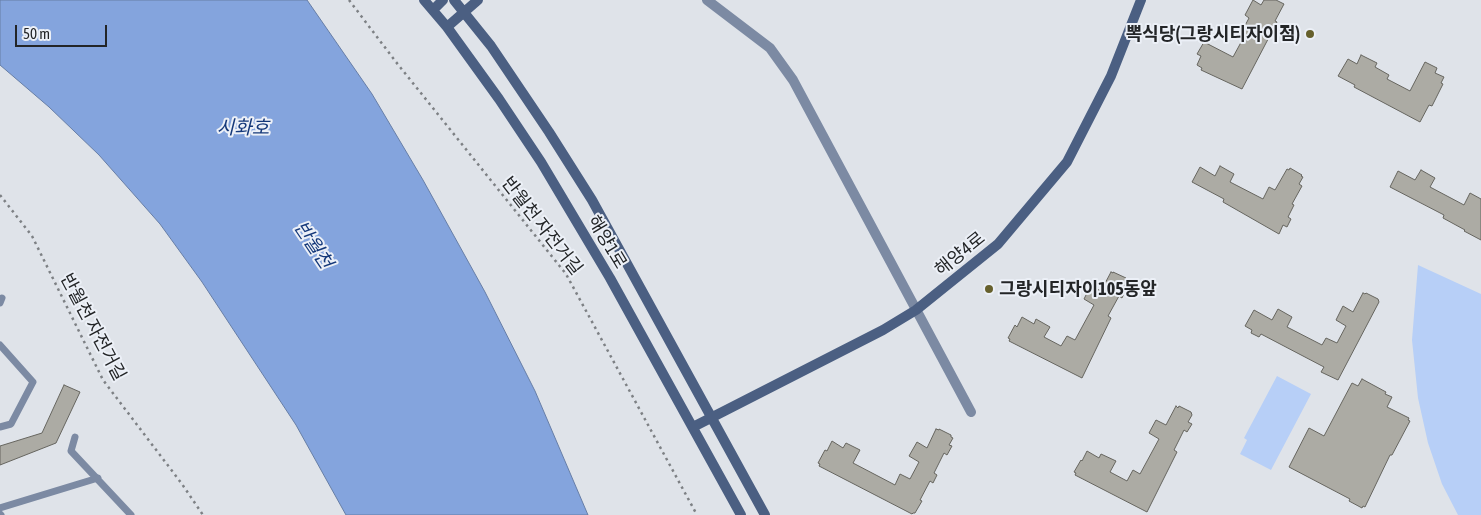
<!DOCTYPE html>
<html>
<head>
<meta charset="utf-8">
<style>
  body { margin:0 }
  #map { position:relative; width:1481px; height:515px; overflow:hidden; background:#dfe3e9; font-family:"Asap Condensed",sans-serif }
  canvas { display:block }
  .scale { position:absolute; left:15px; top:25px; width:92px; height:22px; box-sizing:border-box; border:2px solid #232527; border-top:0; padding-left:6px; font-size:15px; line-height:18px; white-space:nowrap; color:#232527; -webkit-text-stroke:4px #ecf0f7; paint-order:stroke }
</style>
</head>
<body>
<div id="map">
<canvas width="1481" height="515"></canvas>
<div class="scale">50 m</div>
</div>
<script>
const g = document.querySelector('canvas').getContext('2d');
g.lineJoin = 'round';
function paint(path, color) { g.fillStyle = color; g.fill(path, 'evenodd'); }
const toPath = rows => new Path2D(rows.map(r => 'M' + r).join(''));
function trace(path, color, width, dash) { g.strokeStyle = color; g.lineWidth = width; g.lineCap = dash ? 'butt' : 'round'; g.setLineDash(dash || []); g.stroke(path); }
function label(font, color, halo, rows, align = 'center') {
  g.font = font + ' "Asap Condensed","Noto Sans KR",sans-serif'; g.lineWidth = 4; g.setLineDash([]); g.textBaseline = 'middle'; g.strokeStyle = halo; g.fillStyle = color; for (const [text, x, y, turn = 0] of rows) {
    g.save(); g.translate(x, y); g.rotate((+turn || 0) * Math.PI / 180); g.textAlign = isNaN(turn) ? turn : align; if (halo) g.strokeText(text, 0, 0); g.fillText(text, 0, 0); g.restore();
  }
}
paint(toPath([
  [1418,265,1481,294,1481,515,1458,515,1442,484,1428,443,1418,398,1412,340],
  [1277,376,1311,394,1271,470,1240,454,1247,440,1244,438]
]), '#b7cff7');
const water = toPath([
  [0,0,307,0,372,94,423,180,485,292,535,391,588,515,346,515,296,425,202,282,160,224,99,155,49,107,0,65,0,0]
]);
paint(water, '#84a4dd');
trace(water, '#677ea6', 1);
const building = toPath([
  [1253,0,1261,5,1264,0,1276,0,1284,4,1275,21,1277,22,1242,89,1201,70,1202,68,1197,65,1201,56,1197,54,1204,42,1233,57,1245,35,1241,33,1249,18,1245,15,1253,0],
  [1361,55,1377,63,1375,67,1389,75,1387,79,1410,91,1425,62,1437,68,1435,73,1444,77,1441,83,1443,84,1432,106,1429,105,1420,122,1354,87,1355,85,1338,76,1348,59,1357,64,1361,55],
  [1220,166,1234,174,1230,182,1263,199,1269,187,1275,190,1287,169,1289,170,1290,168,1302,175,1301,176,1303,177,1299,184,1302,186,1292,204,1294,205,1288,217,1291,219,1287,227,1283,225,1279,234,1223,202,1224,199,1192,182,1200,167,1215,176,1220,166],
  [1421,170,1435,178,1430,187,1464,205,1470,193,1481,199,1481,240,1464,231,1465,230,1443,218,1444,215,1390,187,1398,171,1415,180,1421,170],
  [1111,272,1113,273,1113,272,1126,278,1125,280,1127,281,1123,288,1126,289,1122,298,1119,296,1108,316,1111,318,1082,378,1009,341,1010,339,1008,338,1015,325,1017,327,1022,317,1034,324,1036,319,1050,327,1044,337,1061,346,1067,336,1075,340,1094,305,1084,299,1091,285,1101,291,1111,272],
  [1363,293,1365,294,1366,293,1378,299,1379,302,1338,380,1321,372,1324,367,1261,334,1259,337,1251,333,1252,330,1245,326,1254,310,1272,320,1278,309,1292,317,1287,327,1322,345,1326,338,1337,343,1346,326,1336,320,1343,306,1353,312,1363,293],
  [1362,379,1386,392,1385,394,1392,397,1387,407,1409,418,1408,420,1410,421,1392,455,1390,455,1365,507,1363,506,1362,508,1349,501,1350,499,1289,467,1309,428,1324,436,1352,383,1358,386,1362,379],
  [64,385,80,392,56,443,0,465,0,446,42,433,64,385],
  [1176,406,1178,408,1179,406,1191,412,1192,415,1188,422,1192,424,1187,432,1184,430,1174,450,1177,452,1147,512,1075,475,1076,473,1074,472,1081,460,1082,461,1087,451,1099,458,1101,454,1116,461,1110,472,1127,481,1133,470,1140,474,1159,439,1149,433,1156,420,1166,425,1176,406],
  [936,429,939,430,939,429,951,435,951,437,953,438,949,445,952,446,947,455,944,453,934,473,937,475,933,483,930,481,920,500,922,501,915,513,913,513,912,514,819,466,820,464,818,463,825,450,827,451,832,441,843,448,846,443,860,450,853,463,895,485,900,474,910,479,919,462,909,456,917,442,927,448,936,429]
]);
paint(building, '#acaba4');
trace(building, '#66655f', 1);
trace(toPath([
  [349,0,396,62,566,274,697,515],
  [0,195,32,236,103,380,182,484,203,515]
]), '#7d8084', 2.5, [2.5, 4]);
trace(toPath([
  [0,303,2,298],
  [0,345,33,382,11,424,0,427],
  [75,437,71,451,131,515],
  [0,508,98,478],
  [0,514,1,515]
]), '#7c8aa3', 7);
trace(toPath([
  [707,0,770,48,793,80,971,412]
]), '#7c8aa3', 10);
trace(toPath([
  [424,0,447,27,499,99,541,162,610,278,741,515],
  [454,0,491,46,549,132,592,200,765,515],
  [433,10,443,0],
  [447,27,478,0],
  [693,427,883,330,916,310,998,244,1067,162,1111,76,1141,0]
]), '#4b5f82', 10);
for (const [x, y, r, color] of [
  [1310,34,5,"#66602c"],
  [989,289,5,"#66602c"]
]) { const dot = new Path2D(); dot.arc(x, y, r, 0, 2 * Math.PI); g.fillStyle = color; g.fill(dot); trace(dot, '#ecf0f7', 2); }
label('bold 18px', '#232527', '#ecf0f7', [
  ["뽁식당(그랑시티자이점)",1300,34],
  ["그랑시티자이105동앞",999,289,"left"]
], 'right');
label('18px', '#232527', '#ecf0f7', [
  ["반월천 자전거길",542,226,52],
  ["해양1로",607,242,59],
  ["해양4로",960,254,-39],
  ["반월천 자전거길",93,327,62]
]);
label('italic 19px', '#14387a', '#ecf0f7', [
  ["시화호",243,128],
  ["반월천",313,245,56]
]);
</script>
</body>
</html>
